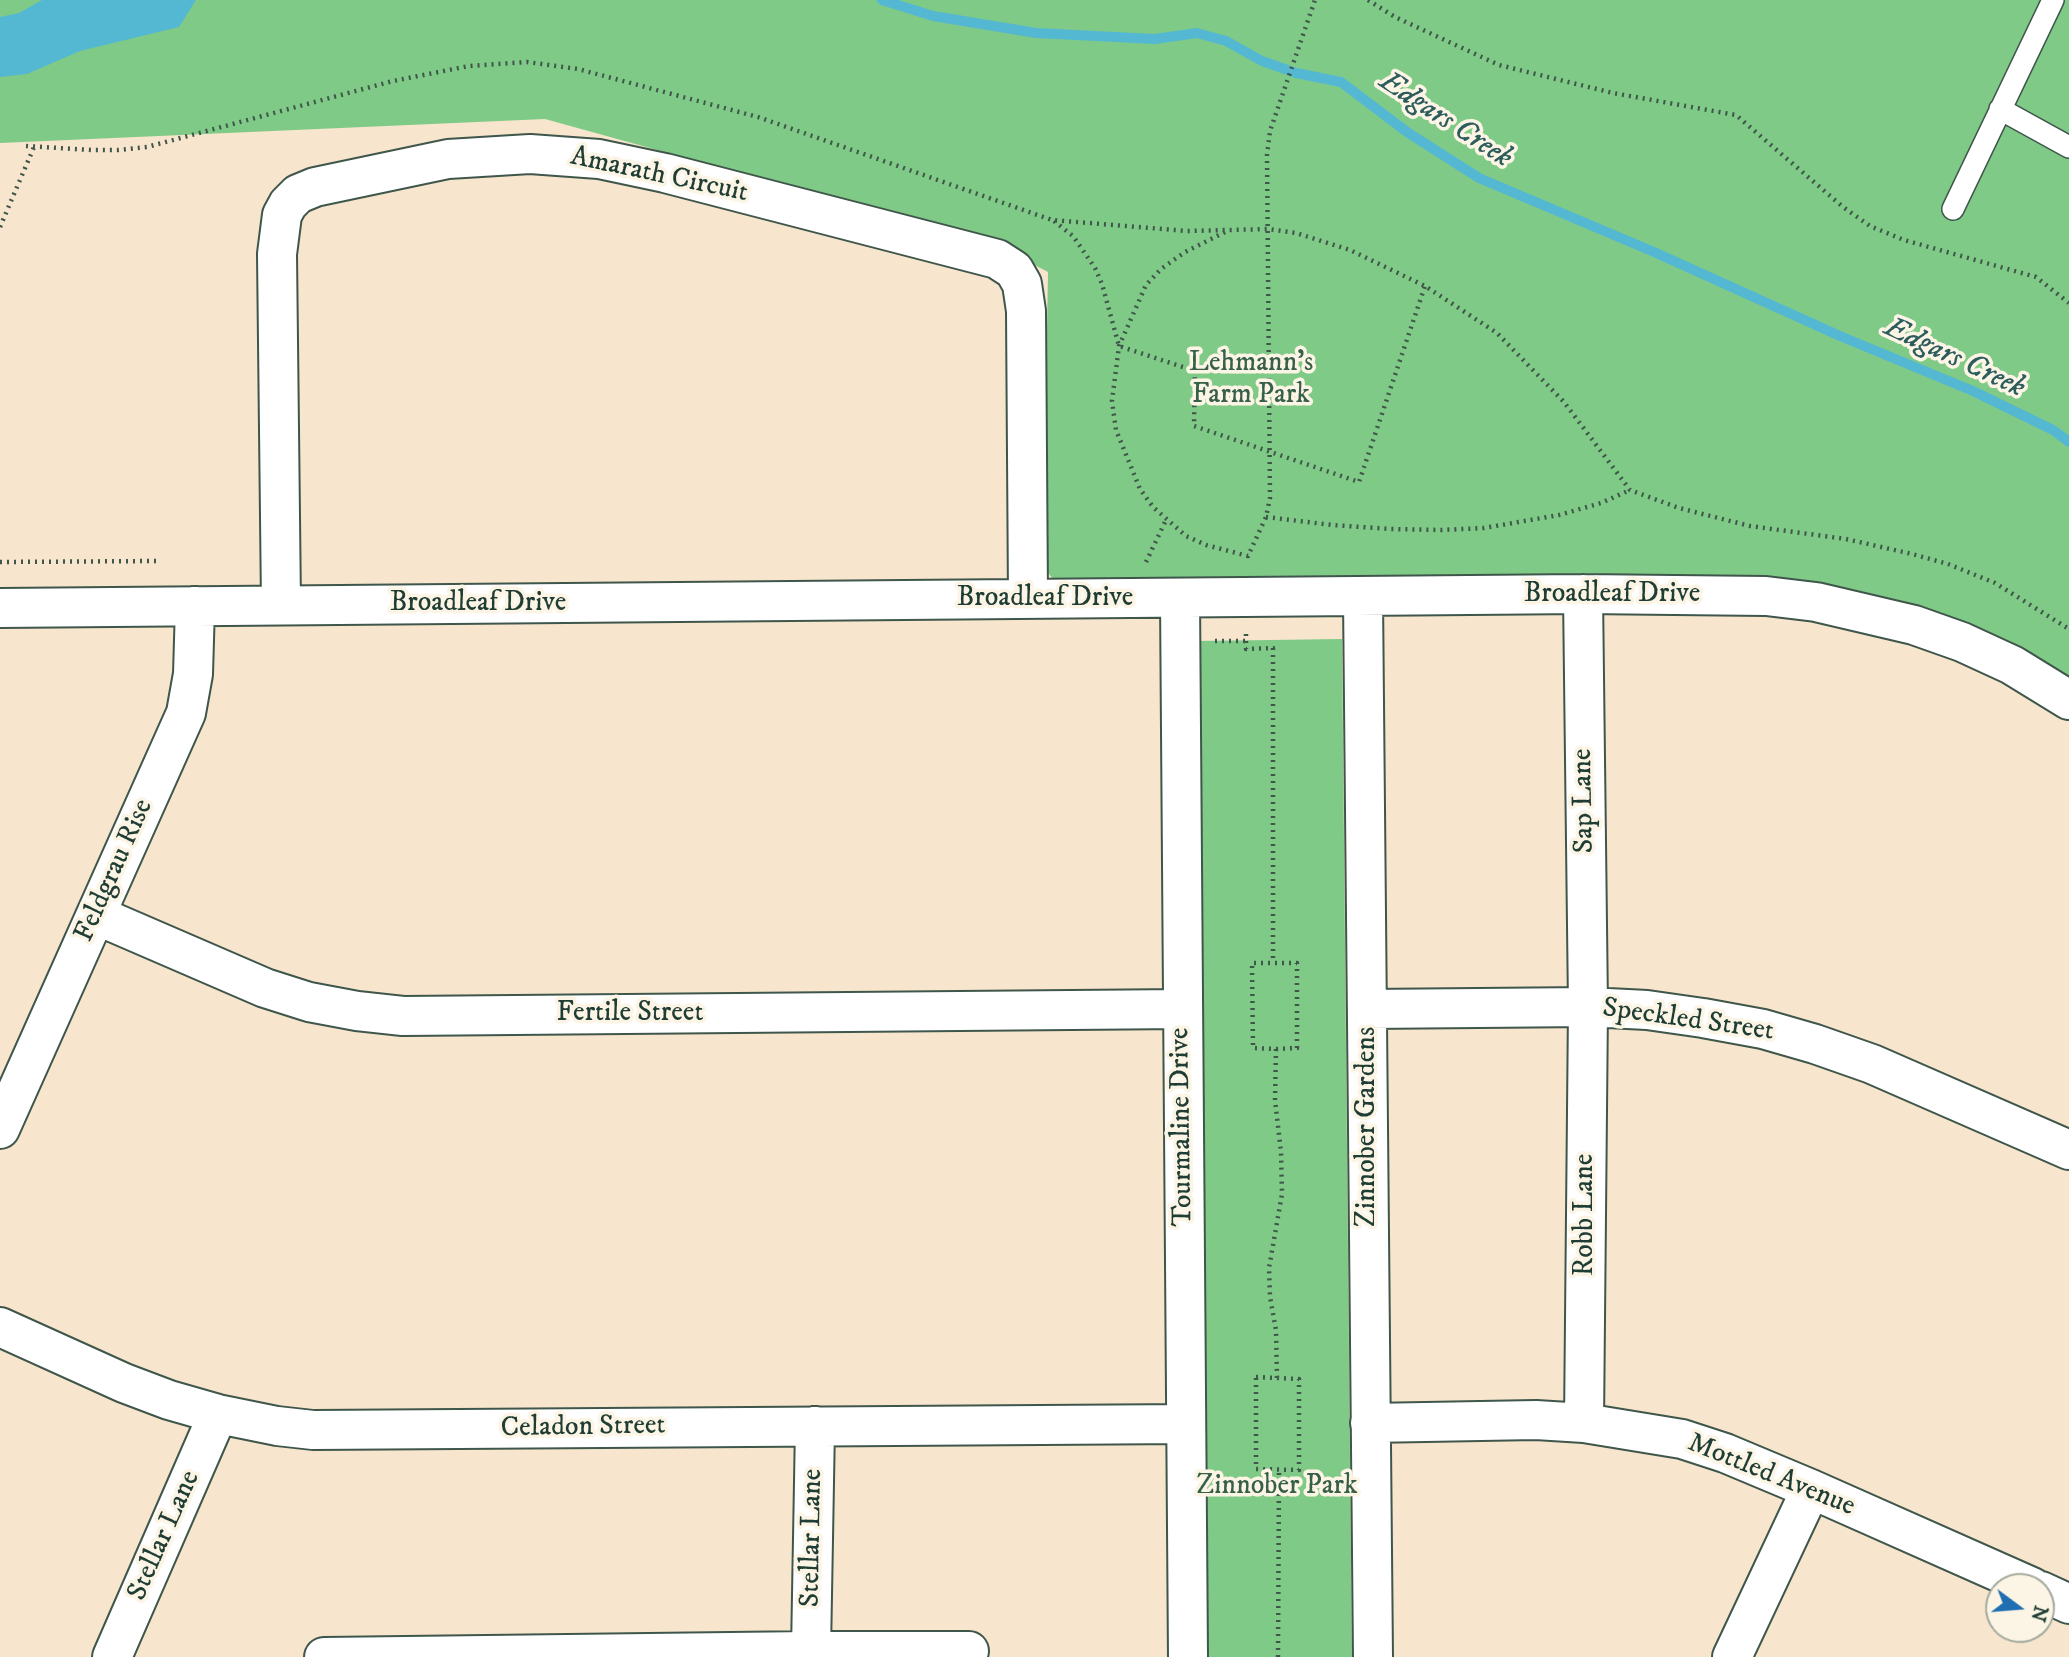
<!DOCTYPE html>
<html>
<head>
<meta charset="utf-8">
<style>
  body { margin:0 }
  #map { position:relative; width:2069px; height:1657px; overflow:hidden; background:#f7e5cd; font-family:"IM FELL DW Pica",serif }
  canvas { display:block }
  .north { position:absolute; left:1985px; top:1573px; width:70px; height:70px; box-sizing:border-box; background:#fcf5e5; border:2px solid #a4ab9e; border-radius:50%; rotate:106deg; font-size:19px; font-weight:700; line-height:28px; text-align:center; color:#1f3d34 }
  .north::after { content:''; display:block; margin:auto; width:24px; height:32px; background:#1f6fb2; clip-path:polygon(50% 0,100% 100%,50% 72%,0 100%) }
</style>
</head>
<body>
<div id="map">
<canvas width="2069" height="1657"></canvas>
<div class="north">N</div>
</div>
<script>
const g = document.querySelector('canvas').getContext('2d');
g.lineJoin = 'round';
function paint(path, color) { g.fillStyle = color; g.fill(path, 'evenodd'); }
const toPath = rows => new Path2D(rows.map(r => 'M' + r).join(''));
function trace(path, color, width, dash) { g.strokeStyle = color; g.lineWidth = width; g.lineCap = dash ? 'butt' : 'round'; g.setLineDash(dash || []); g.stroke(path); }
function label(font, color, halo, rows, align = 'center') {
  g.font = font + ' "IM FELL DW Pica",serif'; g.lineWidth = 7; g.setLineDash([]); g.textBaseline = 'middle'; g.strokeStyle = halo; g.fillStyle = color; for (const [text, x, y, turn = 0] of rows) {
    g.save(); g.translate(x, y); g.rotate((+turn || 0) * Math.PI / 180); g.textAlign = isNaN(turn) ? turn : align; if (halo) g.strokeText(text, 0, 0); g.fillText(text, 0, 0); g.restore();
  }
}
paint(toPath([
  [0,0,2069,0,2069,681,1872,597,1059,587,1043,566,1048,272,990,242,545,119,0,143],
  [1342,639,1352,1657,1205,1657,1196,641]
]), '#80ca87');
paint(toPath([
  [42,0,196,0,179,27,80,51,27,74,0,77,0,17,19,13]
]), '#54b8d2');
trace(toPath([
  [882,0,933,16,1036,33,1155,39,1197,33,1226,41,1262,61,1296,73,1341,82,1407,132,1479,178,1654,252,1840,336,1973,391,2053,430,2069,442]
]), '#54b8d2', 10);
const lane = toPath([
  [2000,109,2069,147],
  [1953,209,2053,0]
]);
const street = toPath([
  [1583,594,1588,1007,1584,1423],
  [1363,597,1373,1657],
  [1180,598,1188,1657],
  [281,604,277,254,282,215,288,204,298,194,315,187,448,159,530,154,599,159,665,173,997,259,1014,270,1022,284,1026,311,1028,598],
  [0,608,1583,594,1766,596,1816,602,1914,625,1962,642,2012,665,2069,700],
  [96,915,265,988,309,1002,357,1011,403,1016,1182,1009],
  [1368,1009,1588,1007,1647,1010,1703,1018,1763,1029,1815,1044,1872,1064,2069,1150],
  [0,1129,186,713,193,674,195,606],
  [0,1327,124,1383,169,1400,218,1414,277,1426,313,1430,1186,1424],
  [1370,1423,1536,1420,1584,1423,1682,1439,1725,1453,1811,1489,2032,1587],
  [2041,1591,2069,1604],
  [811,1651,969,1651],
  [112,1657,218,1414],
  [324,1657,811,1651,815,1426],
  [1732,1657,1811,1489]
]);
trace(lane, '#3f564b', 24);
trace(street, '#3f564b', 42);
trace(toPath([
  [1368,0,1395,17,1499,65,1613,93,1736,115,1843,207,1870,226,1904,240,2036,277,2069,303],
  [26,146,91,150,118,150,147,147,393,81,469,66,527,62,578,69,758,117,1052,220,1187,231,1268,229,1296,233,1350,250,1425,286,1497,333,1564,402,1630,490,1679,508,1750,526,1846,539,1912,554,1948,564,1995,583,2069,629],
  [1054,221,1073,236,1095,268,1102,284,1119,346,1195,371,1194,426,1359,482,1425,286],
  [0,227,34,147],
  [1225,232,1185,252,1161,269,1146,285,1119,346,1112,401,1116,430,1140,489,1153,507,1186,536,1206,545,1248,556,1266,517,1270,498,1267,155,1270,131,1315,0],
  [1266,517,1332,525,1391,529,1441,530,1484,528,1559,515,1601,503,1630,490],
  [0,562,159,561],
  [1146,562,1166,520],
  [1246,634,1246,649,1273,648,1273,963],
  [1215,641,1246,641],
  [1276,1049,1297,1048,1297,963,1252,963,1253,1048,1276,1049,1275,1100,1281,1152,1282,1194,1269,1268,1270,1297,1276,1330,1277,1378],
  [1256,1377,1299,1379,1299,1470,1256,1469,1256,1377],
  [1278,1657,1279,1469]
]), '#3f564b', 4.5, [2, 5]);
trace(lane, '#fff', 21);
trace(street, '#fff', 38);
label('28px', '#1f3d34', '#fcf5e5', [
  ["Amarath Circuit",659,176,12],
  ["Broadleaf Drive",1612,595],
  ["Broadleaf Drive",1045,599],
  ["Broadleaf Drive",478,604],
  ["Sap Lane",1585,801,-91],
  ["Feldgrau Rise",115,871,-66],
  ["Fertile Street",630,1014],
  ["Speckled Street",1688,1021,8],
  ["Tourmaline Drive",1183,1127,-91],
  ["Zinnober Gardens",1368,1127,-90],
  ["Robb Lane",1586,1215,-90],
  ["Celadon Street",583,1428,-1],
  ["Mottled Avenue",1771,1476,22],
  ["Stellar Lane",165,1536,-66],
  ["Stellar Lane",813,1538,-89]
]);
label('28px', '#376049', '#fcf5e5', [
  ["Lehmann’s",1251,364],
  ["Farm Park",1251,396],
  ["Zinnober Park",1277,1487]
]);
label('italic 30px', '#2c5c5c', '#fcf5e5', [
  ["Edgars Creek",1445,121,33],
  ["Edgars Creek",1954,359,25]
]);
</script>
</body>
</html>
